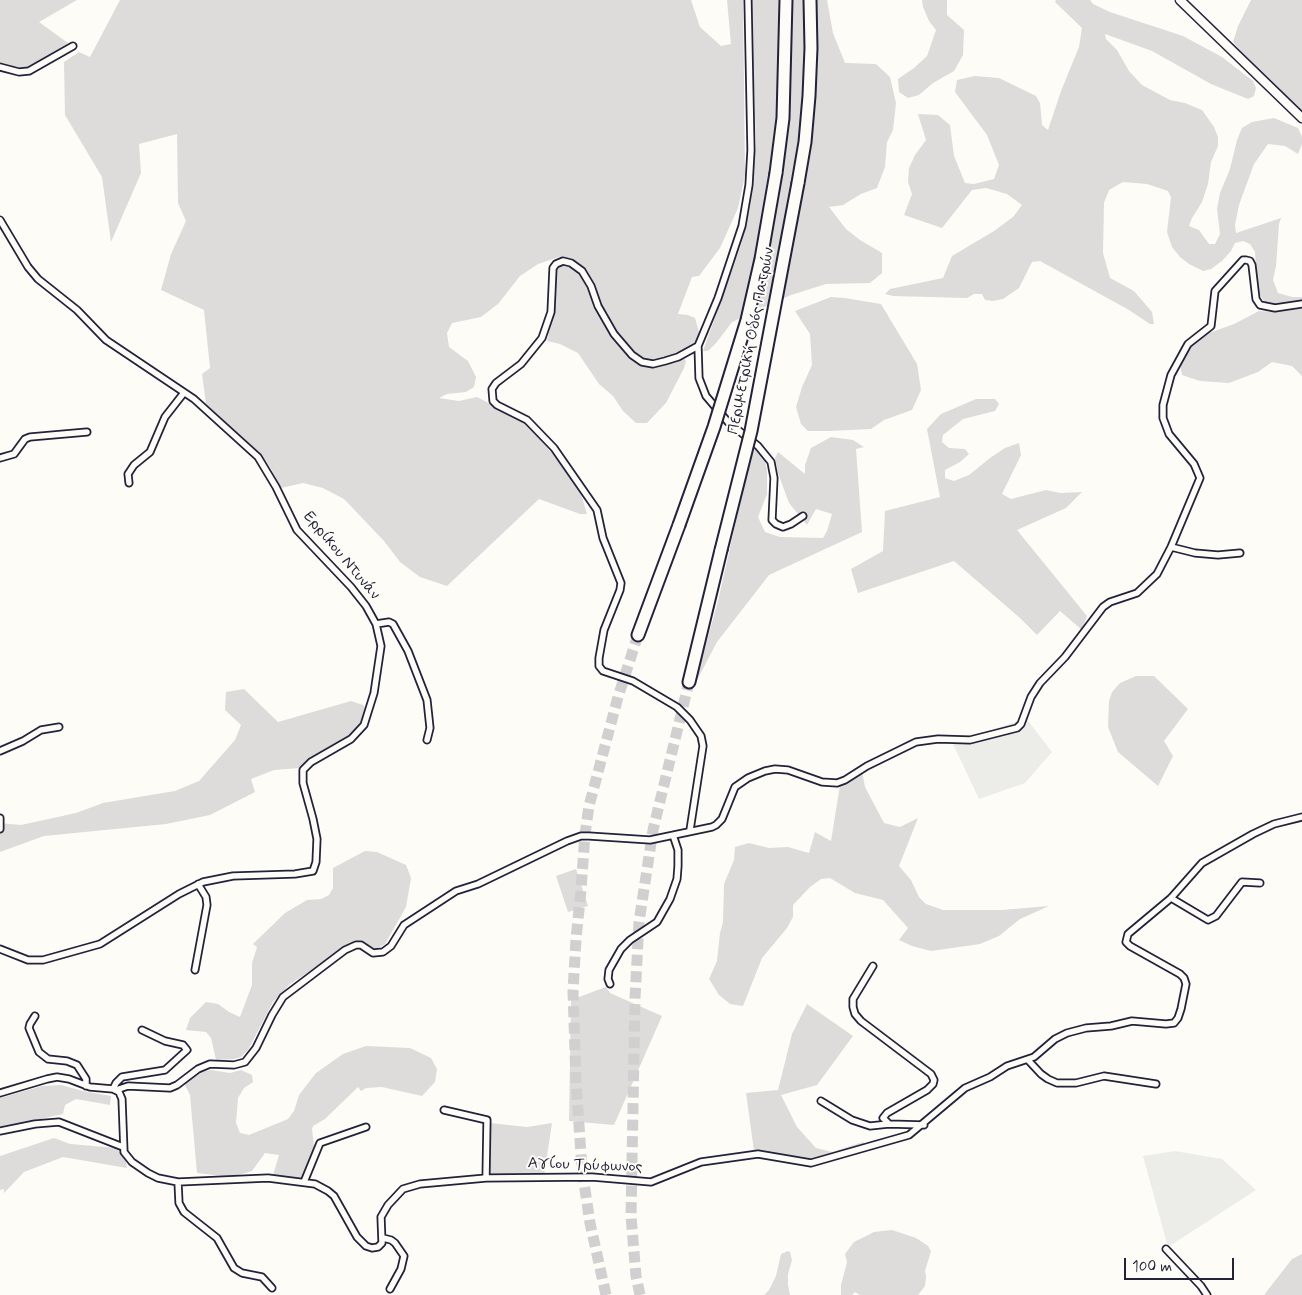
<!DOCTYPE html>
<html>
<head>
<meta charset="utf-8">
<style>
  body { margin:0 }
  #map { position:relative; width:1302px; height:1295px; overflow:hidden; background:#fdfcf7; font-family:Mynerve,sans-serif }
  canvas { display:block }
  .scale { position:absolute; left:1124px; top:1258px; width:110px; height:22px; box-sizing:border-box; border:2px solid #22223b; border-top:0; padding-left:6px; font-size:15px; line-height:18px; white-space:nowrap; color:#22223b; -webkit-text-stroke:4px #fdfcf7; paint-order:stroke }
</style>
</head>
<body>
<div id="map">
<canvas width="1302" height="1295"></canvas>
<div class="scale">100 m</div>
</div>
<script>
const g = document.querySelector('canvas').getContext('2d');
g.lineJoin = 'round';
function paint(path, color) { g.fillStyle = color; g.fill(path, 'evenodd'); }
const toPath = rows => new Path2D(rows.map(r => 'M' + r).join(''));
function trace(path, color, width, dash) { g.strokeStyle = color; g.lineWidth = width; g.lineCap = dash ? 'butt' : 'round'; g.setLineDash(dash || []); g.stroke(path); }
function label(font, color, halo, rows, align = 'center') {
  g.font = font + ' Mynerve,sans-serif'; g.lineWidth = 4; g.setLineDash([]); g.textBaseline = 'middle'; g.strokeStyle = halo; g.fillStyle = color; for (const [text, x, y, turn = 0] of rows) {
    g.save(); g.translate(x, y); g.rotate((+turn || 0) * Math.PI / 180); g.textAlign = isNaN(turn) ? turn : align; if (halo) g.strokeText(text, 0, 0); g.fillText(text, 0, 0); g.restore();
  }
}
paint(toPath([
  [1026,718,1052,752,1025,783,979,799,953,744],
  [1175,1151,1222,1159,1256,1190,1168,1247,1143,1156]
]), '#ecece9');
paint(toPath([
  [0,0,77,0,39,22,68,43,30,67,12,68,2,64,0,62],
  [120,0,691,0,700,27,721,46,731,44,727,0,743,0,745,175,738,208,720,248,699,276,692,277,678,314,688,315,695,318,699,332,696,342,681,353,657,361,641,359,616,332,600,305,594,285,584,270,571,260,559,257,538,264,520,276,498,304,481,317,452,323,447,333,449,347,468,361,476,377,474,387,466,392,447,394,439,398,459,401,477,397,525,422,556,458,581,494,587,514,580,514,539,499,447,586,420,577,400,562,384,541,344,499,323,488,303,483,281,488,270,467,262,456,206,404,202,374,210,368,204,310,161,290,171,254,186,221,178,203,177,134,139,144,141,173,111,242,102,177,65,115,64,62,79,52,90,57],
  [751,0,827,0,833,33,845,63,876,64,890,77,896,103,893,130,887,142,885,167,877,188,861,194,843,205,829,207,846,229,860,240,882,253,882,273,870,283,826,284,791,295,732,322,717,342,708,351,703,351,741,245,750,207,756,143],
  [922,0,947,0,947,15,964,30,963,55,954,71,933,83,919,95,908,98,899,92,898,79,914,68,927,56,936,30,929,21,923,7],
  [1056,0,1090,0,1093,4,1110,12,1183,36,1222,57,1253,81,1256,88,1254,96,1248,99,1211,84,1152,51,1105,34,1106,39,1117,50,1129,71,1142,85,1170,100,1185,103,1202,110,1214,127,1218,137,1218,146,1211,162,1208,184,1202,202,1192,218,1189,226,1199,230,1209,244,1215,244,1220,234,1217,209,1220,193,1230,169,1237,140,1242,128,1252,122,1274,118,1298,128,1302,137,1302,144,1298,154,1285,146,1268,144,1254,164,1239,205,1235,225,1236,233,1281,218,1279,224,1276,266,1273,280,1278,293,1292,297,1302,297,1302,300,1274,305,1266,304,1258,292,1255,252,1250,244,1243,241,1235,243,1231,251,1222,261,1211,269,1203,271,1189,264,1180,257,1172,247,1167,232,1171,197,1168,191,1147,184,1123,182,1109,190,1104,203,1103,253,1110,278,1134,291,1152,312,1154,324,1150,324,1129,310,1040,261,1032,262,1019,288,1003,299,993,301,985,300,982,294,974,294,967,298,893,296,885,294,890,289,943,278,952,256,994,231,1013,217,1022,205,1007,194,986,188,972,190,942,228,904,215,912,194,908,182,909,168,915,155,926,140,918,114,938,115,950,125,954,156,965,183,974,184,994,179,999,165,987,135,955,92,957,80,975,76,999,78,1036,96,1040,103,1042,125,1048,130,1061,91,1079,47,1082,28,1055,2],
  [1251,0,1302,0,1302,113,1248,60,1233,42,1238,26],
  [565,264,570,266,580,274,587,286,595,307,610,333,623,351,640,365,654,367,683,358,686,361,684,368,666,403,647,423,636,423,623,411,613,396,599,384,578,353,560,344,547,341,553,314,556,269],
  [831,297,845,298,881,304,917,364,921,390,912,410,884,420,871,429,830,431,808,431,801,424,796,407,802,387,812,365,810,334,795,311],
  [1302,308,1302,376,1292,366,1272,362,1258,372,1229,383,1200,381,1182,375,1180,365,1189,346,1206,334,1234,324,1259,311,1279,312],
  [976,399,995,399,999,404,995,411,963,419,943,435,942,442,949,448,965,449,969,454,960,462,945,470,945,478,954,481,969,475,990,458,1005,448,1019,443,1021,455,1002,494,1011,499,1046,490,1060,493,1082,492,1066,508,1017,530,1087,616,1082,630,1060,611,1037,635,1020,618,954,561,858,593,851,569,883,551,885,511,940,497,927,429,941,414],
  [831,437,853,440,864,447,856,449,862,532,769,575,717,642,695,684,718,601,753,447,765,460,767,470,767,494,758,517,765,532,780,537,823,538,827,531,832,514,816,509,807,525,789,503,778,473,775,458,778,452,805,474,805,465,811,448],
  [1136,676,1154,676,1188,709,1164,741,1173,756,1158,786,1118,752,1108,727,1109,701,1112,692,1120,683],
  [244,689,278,722,351,701,363,705,365,708,364,718,360,727,344,740,299,768,274,770,251,779,255,792,210,815,166,824,44,836,0,852,0,823,21,825,76,813,103,803,175,791,199,781,235,740,241,725,225,710,226,692],
  [862,771,865,787,884,823,900,827,918,818,899,866,911,880,919,897,926,904,943,910,1002,910,1049,906,1020,919,999,936,980,944,931,951,912,946,899,940,908,928,883,900,855,893,830,878,821,879,810,887,793,905,793,917,787,928,762,958,743,1006,730,1004,719,995,709,979,717,961,720,933,723,922,724,884,734,860,735,847,749,843,769,848,788,847,809,853,815,832,831,841,840,785],
  [365,851,377,852,406,865,411,878,406,907,385,944,376,949,361,942,355,941,290,984,273,1002,248,1050,241,1057,234,1059,216,1060,211,1038,206,1032,186,1030,190,1018,206,1002,218,1004,229,1012,240,1017,252,985,252,963,257,947,253,944,285,913,307,900,321,899,329,895,333,888,333,868],
  [576,869,588,906,568,912,556,876],
  [606,987,610,993,662,1016,614,1125,569,1121,571,1000],
  [807,1004,853,1036,817,1085,781,1095,797,1127,816,1148,832,1152,863,1142,867,1147,811,1161,754,1151,746,1093,778,1090,792,1034],
  [366,1046,410,1048,431,1058,437,1069,435,1082,422,1096,382,1087,366,1088,361,1091,358,1087,325,1119,313,1126,312,1129,314,1146,302,1179,273,1175,279,1155,265,1153,252,1171,231,1177,197,1173,190,1095,184,1083,197,1073,211,1070,230,1073,241,1070,252,1075,253,1082,244,1088,238,1098,236,1123,240,1133,249,1135,288,1119,294,1111,299,1095,316,1073,343,1054],
  [61,1085,83,1091,111,1096,110,1105,76,1099,65,1105,63,1114,0,1128,0,1098,42,1086],
  [490,1123,527,1127,552,1123,544,1176,487,1176,489,1126],
  [54,1138,70,1144,117,1148,126,1162,127,1168,63,1157,24,1172,4,1193,4,1189,0,1190,0,1156],
  [892,1230,916,1238,928,1246,931,1251,925,1271,926,1277,925,1286,918,1295,860,1295,855,1292,852,1295,841,1295,841,1285,847,1262,845,1254,854,1242,874,1232],
  [788,1251,790,1252,792,1260,788,1274,788,1285,790,1295,764,1295,769,1290,776,1276,781,1254],
  [1302,1254,1302,1295,1264,1295,1292,1259]
]), '#dddcdb');
trace(toPath([
  [606,1295,590,1223,582,1169,576,1082,573,991,576,939,581,890,585,834,589,806,618,697,638,635],
  [640,1295,636,1276,631,1216,635,998,639,922,653,830,689,682]
]), '#d1d0d1', 11, [11, 5.5]);
const minor = toPath([
  [748,0,751,150,749,185,742,226,718,298,698,346,699,378,706,396,728,422,758,446,771,462,774,478,772,520,776,524,783,527,791,524,803,516],
  [0,67,19,72,29,71,73,46],
  [0,220,28,267,38,279,77,310,106,340,194,399,258,457,276,487,297,530,351,587,366,606,376,624,381,646,374,693,364,725,351,739,311,762,303,770,303,783,313,819,317,839,316,862,313,871,295,874,233,876,203,882,179,894,100,944,43,960,28,960,0,949],
  [0,458,14,454,25,439,30,437,87,432],
  [129,483,128,474,134,465,150,452,165,417,183,394],
  [1171,547,1195,553,1218,555,1240,553],
  [376,624,389,622,393,624,408,651,427,700,430,728,427,740],
  [0,751,23,741,41,730,59,727],
  [0,818,0,829],
  [690,830,703,746,701,736,690,720,677,707,633,681,603,671,599,666,599,658,604,630,620,590,621,583,603,538,597,510,554,448,527,420,497,405,493,401,492,389,496,383,521,364,542,338,551,312,553,268,556,264,563,261,571,263,582,271,591,286,598,306,614,334,632,355,642,362,653,364,665,361,678,357,698,346],
  [1171,898,1208,920,1216,916,1242,882,1260,883],
  [873,966,853,999,853,1007,855,1014,861,1021,931,1074,934,1080,933,1084,927,1090,887,1113,883,1118,889,1124,924,1125],
  [195,970,207,905,206,897,198,884],
  [610,984,608,979,609,970,621,949,630,940,657,922,670,899,677,879,678,866,678,850,673,835],
  [35,1016,30,1024,29,1028,39,1052,48,1059,67,1061,77,1065,86,1079,86,1086],
  [1028,1060,1041,1074,1048,1079,1057,1083,1076,1083,1104,1076,1156,1084],
  [113,1089,116,1083,122,1077,165,1070,187,1050,183,1045,165,1041,142,1030],
  [116,1090,128,1086,170,1088,177,1085,198,1069,210,1064,234,1065,245,1062,256,1048,272,1015,283,997,345,950,356,945,361,945,373,953,383,952,391,946,404,925,456,891,478,884,567,841,581,836,589,836,650,840,712,827,716,825,722,819,735,787,748,778,765,771,775,769,788,770,822,782,837,783,845,780,867,766,916,742,938,739,970,740,1017,728,1021,724,1031,697,1040,683,1065,657,1103,607,1110,602,1137,593,1157,574,1171,547,1200,478,1194,464,1169,434,1163,418,1163,405,1171,375,1188,344,1211,326,1215,291,1243,260,1246,260,1250,261,1252,265,1256,299,1260,305,1275,308,1302,304],
  [0,1093,47,1079,57,1077,69,1079,90,1087,113,1089,119,1092,122,1099,124,1152,132,1162,148,1173,158,1178,178,1182,268,1178,315,1184,328,1191,334,1196,357,1237,366,1246,372,1248,378,1247,382,1243,381,1217,388,1205,403,1189,420,1184,486,1178,592,1177,651,1182,701,1162,758,1154,811,1163,909,1135,965,1088,990,1077,1007,1066,1034,1057,1055,1039,1067,1033,1086,1028,1111,1026,1132,1021,1166,1024,1174,1023,1178,1018,1181,1009,1186,984,1184,978,1180,974,1130,946,1126,942,1128,934,1171,898,1202,863,1253,834,1274,824,1302,817],
  [821,1101,852,1120,870,1126,889,1124],
  [444,1110,487,1120,486,1178],
  [0,1131,35,1124,59,1122,123,1147],
  [178,1182,179,1203,184,1212,217,1238,234,1268,242,1273,262,1277,272,1288],
  [304,1182,320,1143,366,1127],
  [383,1238,391,1240,395,1243,404,1256,401,1269,390,1289],
  [1166,1249,1201,1286,1207,1295]
]);
const tertiary = toPath([
  [1180,0,1302,118]
]);
const motorway = toPath([
  [776,173,783,118,786,0],
  [798,183,805,142,809,96,811,48,810,0],
  [638,635,679,525],
  [689,682,721,550]
]);
trace(minor, '#22223b', 9);
trace(tertiary, '#22223b', 11);
trace(motorway, '#22223b', 15);
trace(minor, '#fdfcf7', 5.5);
trace(tertiary, '#fdfcf7', 8);
trace(motorway, '#fdfcf7', 11);
const motorwayBridge = toPath([
  [679,525,714,427,747,320,761,259,776,173],
  [721,550,751,431,798,183]
]);
trace(motorwayBridge, '#22223b', 15, []);
trace(motorwayBridge, '#fdfcf7', 11);
label('16px', '#22223b', '#fdfcf7', [
  ["Περιμετρική Οδός Πατρών",752,341,-79],
  ["Ερρίκου Ντυνάν",341,556,50],
  ["Αγίου Τρύφωνος",585,1166,2]
]);
</script>
</body>
</html>
